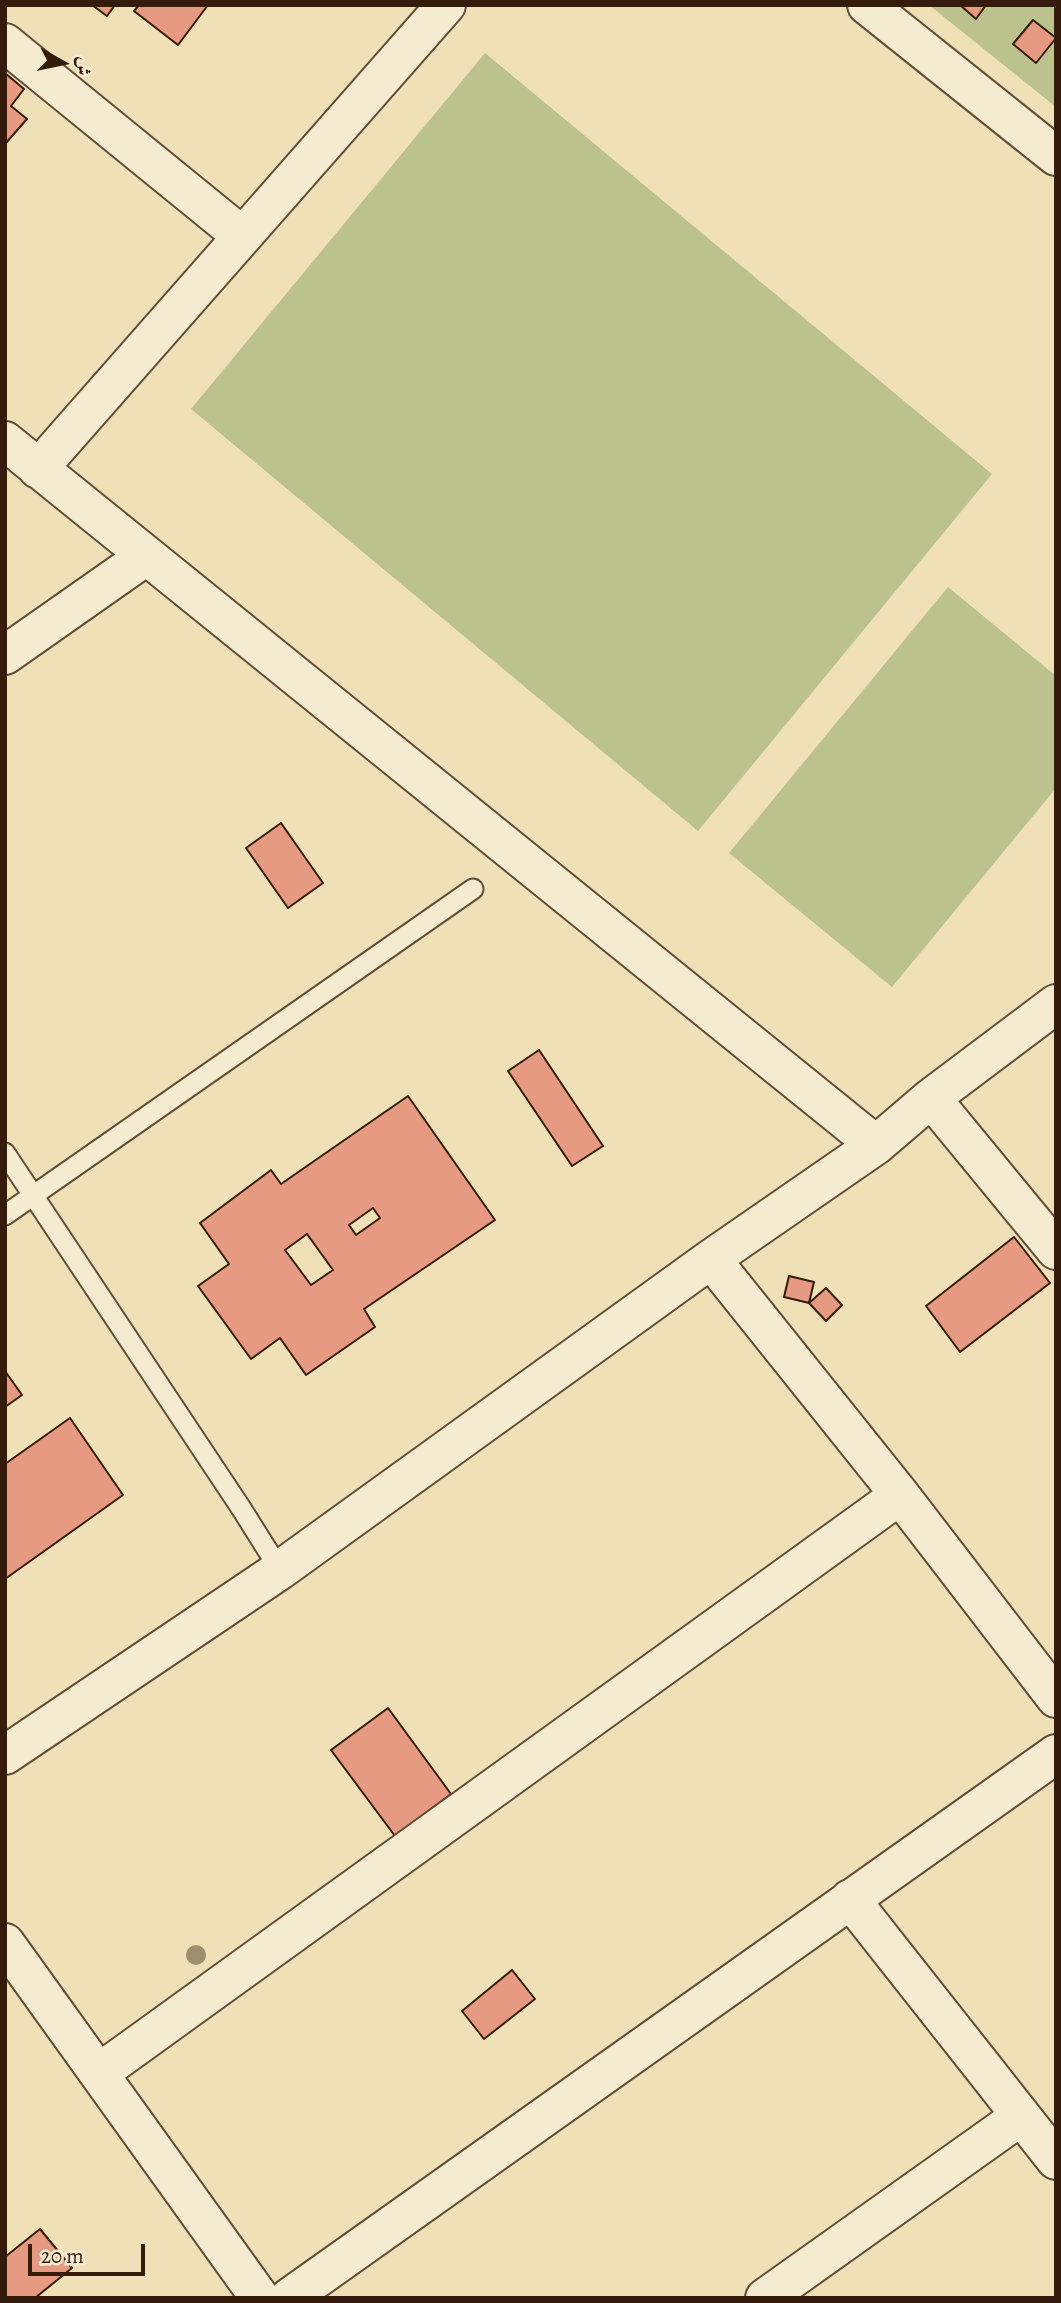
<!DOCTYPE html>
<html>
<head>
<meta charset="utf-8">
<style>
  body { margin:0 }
  #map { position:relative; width:1061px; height:2303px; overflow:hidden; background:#efe0b7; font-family:Alegreya,Amiri,serif }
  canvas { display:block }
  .frame { position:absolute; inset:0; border:7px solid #341b0b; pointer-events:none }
  .north { position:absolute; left:28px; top:28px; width:70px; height:70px; -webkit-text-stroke:5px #f5ebd0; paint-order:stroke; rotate:99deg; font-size:19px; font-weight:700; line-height:28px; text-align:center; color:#341b0b }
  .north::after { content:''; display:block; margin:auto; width:24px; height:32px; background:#341b0b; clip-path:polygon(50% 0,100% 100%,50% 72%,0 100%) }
  .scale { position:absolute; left:28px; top:2244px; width:117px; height:32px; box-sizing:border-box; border:4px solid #341b0b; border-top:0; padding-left:9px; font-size:21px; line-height:24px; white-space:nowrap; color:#341b0b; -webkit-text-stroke:5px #f5ebd0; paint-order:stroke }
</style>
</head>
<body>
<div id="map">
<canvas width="1061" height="2303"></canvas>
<div class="frame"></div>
<div class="north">ش</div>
<div class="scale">20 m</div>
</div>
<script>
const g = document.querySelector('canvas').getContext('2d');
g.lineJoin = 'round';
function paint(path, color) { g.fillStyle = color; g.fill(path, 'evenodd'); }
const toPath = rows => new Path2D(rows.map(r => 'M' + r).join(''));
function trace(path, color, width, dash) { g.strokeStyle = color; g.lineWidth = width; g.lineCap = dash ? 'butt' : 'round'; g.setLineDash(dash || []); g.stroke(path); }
paint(toPath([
  [929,5,1056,5,1056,107],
  [485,53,992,474,698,831,191,409],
  [948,587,1056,676,1056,788,892,987,729,853]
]), '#bbc28d');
const building = toPath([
  [92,5,115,5,107,16,92,5],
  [139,5,208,5,178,45,134,11,139,5],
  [960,5,986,5,976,19,960,5],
  [1033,20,1056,38,1036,63,1013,44,1033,20],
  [5,73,24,89,11,106,27,119,5,144,5,73],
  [281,823,323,883,288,908,246,848,281,823],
  [539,1050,603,1146,572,1166,508,1071,539,1050],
  [408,1096,495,1220,364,1309,375,1327,306,1375,280,1338,251,1359,198,1286,229,1264,200,1223,271,1170,281,1184,408,1096],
  [373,1208,380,1218,356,1235,349,1225,373,1208],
  [307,1234,333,1270,311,1285,285,1250,307,1234],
  [1014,1237,1050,1283,960,1352,926,1306,1014,1237],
  [789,1276,814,1282,809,1303,784,1297,789,1276],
  [826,1288,842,1305,826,1321,809,1303,826,1288],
  [5,1371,22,1395,5,1407,5,1371],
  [70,1418,123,1495,5,1579,5,1464,70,1418],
  [388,1708,451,1794,395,1836,331,1750,388,1708],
  [512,1970,535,1999,484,2039,462,2011,512,1970],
  [40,2229,72,2268,35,2298,5,2298,5,2257,40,2229]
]);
paint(building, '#e69a81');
trace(building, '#341b0b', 2);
const service = toPath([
  [5,1153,241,1508,280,1570],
  [5,1215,473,889]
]);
const minor = toPath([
  [867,5,1056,156],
  [5,43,242,236],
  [5,441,876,1145],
  [38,469,446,5],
  [5,655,146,556],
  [931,1098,1056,1250],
  [711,1259,900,1495,1056,1698],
  [5,1755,280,1570,711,1259,876,1145,931,1098,1056,1004],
  [850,1899,1056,2160],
  [5,1943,260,2298],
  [99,2073,900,1495],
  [289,2298,1056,1754],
  [765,2298,1021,2116]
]);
trace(service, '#634c36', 23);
trace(minor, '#634c36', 42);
trace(service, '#f5ebd0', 19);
trace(minor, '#f5ebd0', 38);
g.fillStyle = '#9e8f6e';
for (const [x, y] of [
  [196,1955]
]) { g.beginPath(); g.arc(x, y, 10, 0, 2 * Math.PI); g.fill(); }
</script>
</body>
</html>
